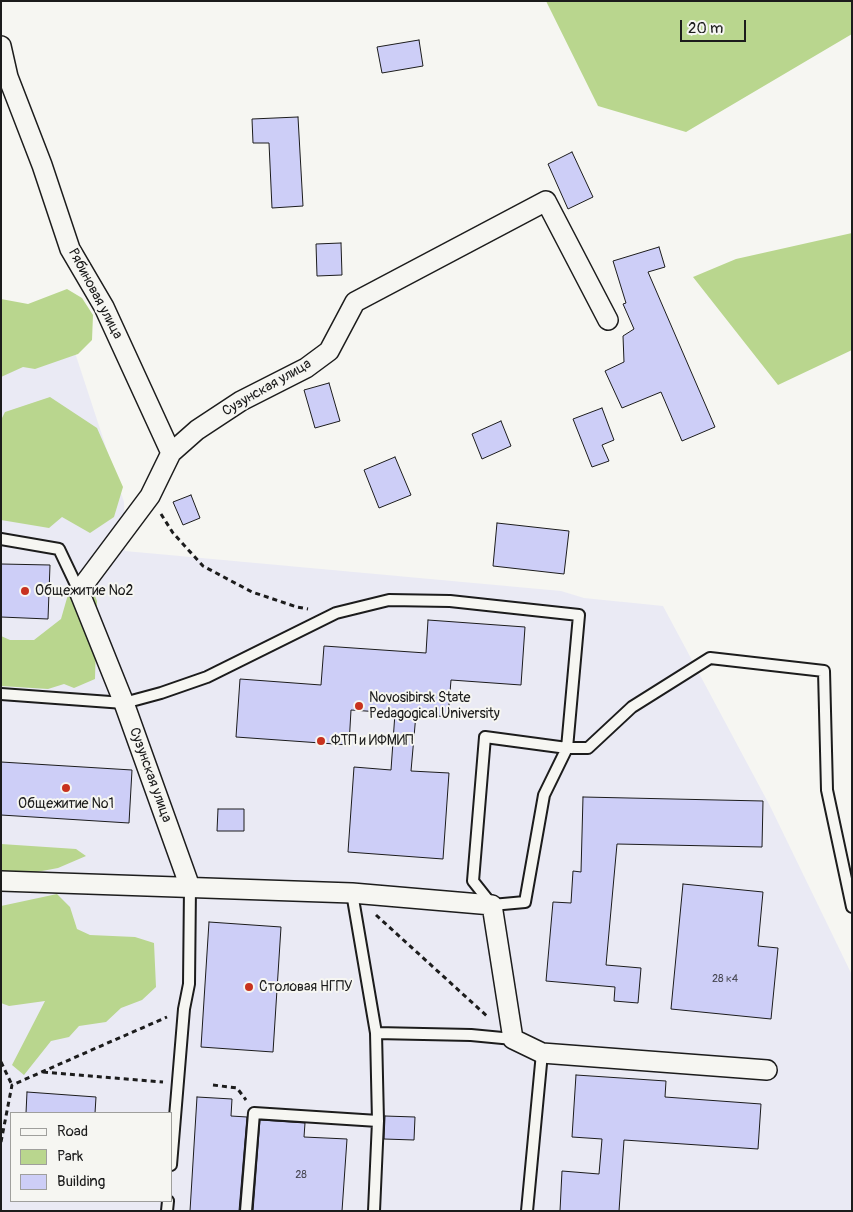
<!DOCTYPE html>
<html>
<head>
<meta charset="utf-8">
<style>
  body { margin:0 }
  #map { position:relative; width:853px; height:1212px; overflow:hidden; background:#f6f6f2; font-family:Pangolin,sans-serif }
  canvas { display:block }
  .frame { position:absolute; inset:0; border:2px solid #1c1c1c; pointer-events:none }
  .legend { position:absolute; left:10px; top:1112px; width:162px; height:90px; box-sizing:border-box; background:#f6f6f2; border:1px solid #9f9f9c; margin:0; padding:6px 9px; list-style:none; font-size:15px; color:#1c1c1c }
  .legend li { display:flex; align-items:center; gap:10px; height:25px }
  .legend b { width:25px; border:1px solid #9f9f9c }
  .scale { position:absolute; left:680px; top:20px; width:66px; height:22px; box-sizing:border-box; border:2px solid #1c1c1c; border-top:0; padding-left:6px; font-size:15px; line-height:18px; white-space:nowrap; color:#1c1c1c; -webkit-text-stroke:4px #f6f6f2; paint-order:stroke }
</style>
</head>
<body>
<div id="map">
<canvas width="853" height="1212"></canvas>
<div class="frame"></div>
<ul class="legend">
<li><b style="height:6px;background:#f6f6f2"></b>Road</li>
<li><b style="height:14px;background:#b9d68e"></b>Park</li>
<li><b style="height:14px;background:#cdcef7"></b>Building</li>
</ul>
<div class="scale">20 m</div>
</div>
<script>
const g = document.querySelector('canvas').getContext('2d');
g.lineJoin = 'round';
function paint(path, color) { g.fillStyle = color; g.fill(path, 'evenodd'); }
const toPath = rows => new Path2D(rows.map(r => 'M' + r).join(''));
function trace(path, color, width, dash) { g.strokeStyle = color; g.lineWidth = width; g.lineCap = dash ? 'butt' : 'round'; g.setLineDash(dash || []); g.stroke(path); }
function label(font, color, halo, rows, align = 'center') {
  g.font = font + ' Pangolin,sans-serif'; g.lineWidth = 4; g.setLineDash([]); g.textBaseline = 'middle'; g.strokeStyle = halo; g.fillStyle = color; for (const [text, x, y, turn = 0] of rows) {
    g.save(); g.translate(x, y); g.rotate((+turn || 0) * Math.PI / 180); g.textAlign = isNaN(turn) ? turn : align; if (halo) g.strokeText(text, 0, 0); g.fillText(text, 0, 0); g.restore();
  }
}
paint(toPath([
  [1,307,61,310,124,502,125,551,561,591,584,598,663,606,770,806,852,975,852,1211,1,1211],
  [11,1113,171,1113,171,1201,11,1201]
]), '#eaeaf4');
paint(toPath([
  [546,1,852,1,852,34,686,132,598,106],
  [852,233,852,350,778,385,693,277,736,259],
  [67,289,82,298,93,315,92,340,78,354,35,369,23,367,1,377,1,299,28,304],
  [50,397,97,428,123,487,114,517,90,533,62,517,49,528,1,520,1,420,5,412],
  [75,581,90,584,97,601,95,679,74,688,64,684,48,689,1,686,1,636,10,640,34,640,61,619,67,598],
  [1,844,76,849,86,856,58,868,26,874,1,874],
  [57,894,70,907,77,929,90,935,135,937,154,943,156,987,142,1000,121,1008,106,1022,79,1026,69,1037,51,1041,24,1075,12,1065,45,1001,9,1006,1,1003,1,906]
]), '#b9d68e');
const building = toPath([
  [419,40,423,66,382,73,377,47,419,40],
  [298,117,303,206,272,208,269,143,253,143,252,119,298,117],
  [572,152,593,197,568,209,548,164,572,152],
  [341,243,342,275,317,276,316,244,341,243],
  [659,247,665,267,648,272,715,427,682,441,661,392,622,408,605,371,624,362,623,336,634,329,623,304,626,303,613,261,659,247],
  [329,383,340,421,315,428,304,390,329,383],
  [602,408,614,440,602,445,609,461,592,467,573,419,602,408],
  [501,421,511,446,482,459,472,434,501,421],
  [395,457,411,495,379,508,364,470,395,457],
  [191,495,200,518,183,525,173,502,191,495],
  [497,523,569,531,564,574,493,566,497,523],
  [1,564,50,565,48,619,1,617,1,564],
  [428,620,525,627,521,685,451,680,448,717,416,714,411,771,449,773,443,859,348,852,354,767,391,770,395,713,351,710,349,745,236,737,240,679,321,685,324,646,426,653,428,620],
  [1,762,132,770,129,823,1,815,1,762],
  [583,797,763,801,762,847,617,844,606,965,641,968,638,1003,614,1001,615,987,546,981,553,902,571,903,573,871,581,872,583,797],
  [218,809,244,809,244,831,217,831,218,809],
  [683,884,763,892,758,946,778,948,771,1019,671,1009,683,884],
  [209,922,281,927,273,1052,201,1047,209,922],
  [576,1075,666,1081,665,1097,761,1104,758,1149,624,1140,619,1211,560,1211,562,1171,599,1174,602,1139,572,1137,576,1075],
  [27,1092,96,1097,95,1113,26,1113,27,1092],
  [197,1097,232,1099,231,1116,247,1117,239,1211,190,1211,197,1097],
  [385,1116,415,1117,414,1140,384,1139,385,1116],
  [260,1120,305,1123,304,1137,347,1139,342,1211,253,1211,260,1120]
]);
paint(building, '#cdcef7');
trace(building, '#1c1c1c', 1);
const service = toPath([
  [1,539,59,549,79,591],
  [1,694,124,703,161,693,207,677,336,613,389,600,450,601,579,615,567,748,485,737,473,881,492,905,525,902,544,795,567,748,588,748,632,707,710,658,824,671,827,790,852,907],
  [352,893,376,1033,378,1121,374,1211],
  [376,1033,471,1035,513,1039],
  [171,1165,184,1009,189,984,190,887],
  [167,1211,168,1201],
  [246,1211,254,1113,378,1121],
  [527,1211,542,1053]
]);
const minor = toPath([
  [1,46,8,77,42,165,70,249,104,307,171,453],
  [1,881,352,893,492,905,513,1039,542,1053,767,1070],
  [190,887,124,703,79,591,150,496,171,453,197,430,241,401,306,368,329,351,355,302,546,201,608,320]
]);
trace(service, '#1c1c1c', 14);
trace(minor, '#1c1c1c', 22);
trace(toPath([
  [161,514,173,533,203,566,252,592,297,607,308,609],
  [376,915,488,1017],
  [1,1062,12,1085],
  [43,1072,163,1082],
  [213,1085,237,1088,246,1100],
  [1,1142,12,1085,167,1017]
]), '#1c1c1c', 3, [5, 4]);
trace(service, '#f6f6f2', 10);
trace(minor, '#f6f6f2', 19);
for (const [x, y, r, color] of [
  [25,591,5,"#c8321e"],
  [359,706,5,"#c8321e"],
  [321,741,5,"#c8321e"],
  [66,788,5,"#c8321e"],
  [249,987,5,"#c8321e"]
]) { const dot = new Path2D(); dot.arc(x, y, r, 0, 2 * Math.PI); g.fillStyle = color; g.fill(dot); trace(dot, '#f6f6f2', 2); }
label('11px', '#484853', null, [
  ["28 к4",725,979],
  ["28",301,1175]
]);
label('14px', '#1c1c1c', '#f6f6f2', [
  ["Рябиновая улица",95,294,62],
  ["Сузунская улица",267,388,-30],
  ["Сузунская улица",150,775,70]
]);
label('14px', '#1c1c1c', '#f6f6f2', [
  ["Общежитие №2",35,591],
  ["Novosibirsk State",369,698],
  ["Pedagogical University",369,714],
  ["ФТП и ИФМИП",331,741],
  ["Общежитие №1",66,804,"center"],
  ["Столовая НГПУ",259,987]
], 'left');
</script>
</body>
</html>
